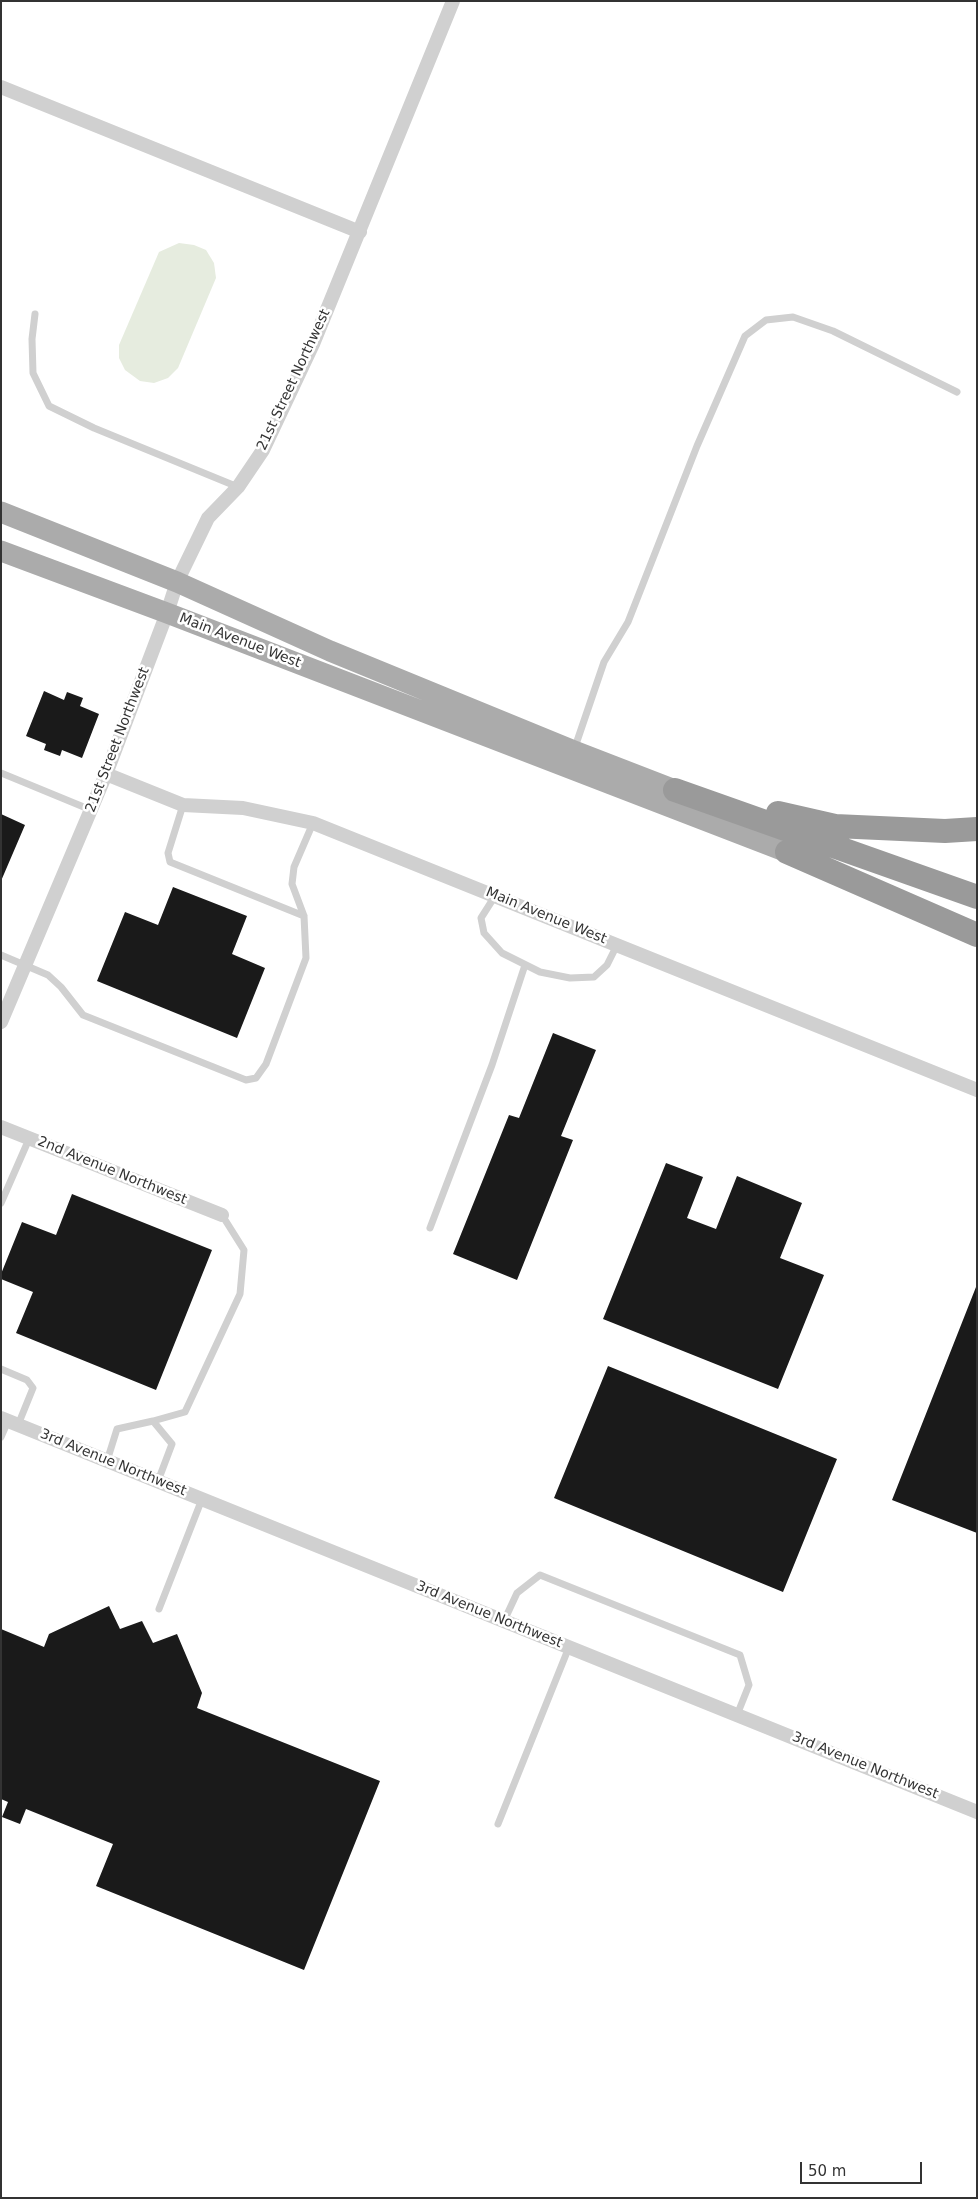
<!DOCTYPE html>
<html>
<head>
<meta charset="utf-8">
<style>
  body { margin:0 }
  #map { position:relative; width:978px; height:2199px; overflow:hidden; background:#fff; font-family:"DejaVu Sans",sans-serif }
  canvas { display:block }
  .frame { position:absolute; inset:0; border:2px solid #333; pointer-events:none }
  .scale { position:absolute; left:800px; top:2162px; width:122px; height:22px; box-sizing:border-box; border:2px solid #333; border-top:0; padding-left:6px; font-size:15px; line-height:18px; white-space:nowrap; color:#333; -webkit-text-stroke:4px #fff; paint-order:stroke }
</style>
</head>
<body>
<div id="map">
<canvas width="978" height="2199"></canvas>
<div class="frame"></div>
<div class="scale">50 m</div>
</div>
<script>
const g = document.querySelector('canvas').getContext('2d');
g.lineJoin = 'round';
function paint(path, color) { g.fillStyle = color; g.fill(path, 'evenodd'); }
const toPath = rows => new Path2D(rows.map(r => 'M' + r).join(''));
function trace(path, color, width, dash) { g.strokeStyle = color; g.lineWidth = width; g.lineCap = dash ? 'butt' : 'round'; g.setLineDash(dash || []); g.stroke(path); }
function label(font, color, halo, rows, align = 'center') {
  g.font = font + ' "DejaVu Sans",sans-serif'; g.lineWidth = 5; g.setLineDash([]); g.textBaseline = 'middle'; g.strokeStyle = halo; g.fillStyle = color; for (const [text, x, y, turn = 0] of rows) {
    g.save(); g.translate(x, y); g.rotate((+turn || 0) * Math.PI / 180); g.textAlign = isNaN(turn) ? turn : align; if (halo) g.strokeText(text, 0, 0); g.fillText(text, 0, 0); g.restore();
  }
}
paint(toPath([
  [179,243,194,245,206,250,214,263,216,278,178,368,168,378,154,383,140,381,125,370,119,358,119,345,159,252]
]), '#e6ecdf');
paint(toPath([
  [44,691,64,700,67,692,83,698,80,706,99,714,82,758,62,750,60,756,44,750,46,744,26,736],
  [1,814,25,825,1,881],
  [173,887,247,916,232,954,265,968,237,1038,97,981,125,912,158,925],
  [553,1033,596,1050,561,1136,573,1140,517,1280,453,1254,509,1115,519,1118],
  [666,1163,703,1177,687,1218,716,1229,737,1176,802,1203,780,1258,824,1275,778,1389,603,1319],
  [72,1194,212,1250,156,1390,16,1333,33,1292,1,1279,1,1274,22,1222,56,1235],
  [976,1287,977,1287,977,1533,892,1500],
  [608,1366,837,1459,783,1592,554,1498],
  [109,1606,120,1629,142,1621,153,1643,177,1634,202,1693,197,1708,380,1781,304,1970,96,1886,113,1844,26,1809,20,1824,2,1817,8,1802,1,1799,1,1629,44,1647,49,1634]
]), '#1a1a1a');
trace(toPath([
  [35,314,32,339,33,373,49,406,94,428,238,487],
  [574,750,604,662,628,622,697,446,745,336,766,320,793,317,833,331,957,392],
  [1,773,91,810],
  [183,805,168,853,170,862,304,916],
  [495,896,481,918,484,933,502,953,540,972,570,978,594,977,607,965,617,945],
  [1,955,48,975,61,987,83,1015,246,1080,256,1078,266,1064,306,958,304,916,292,884,294,867,313,823],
  [1,1203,29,1139],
  [430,1228,492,1065,525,965],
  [1,1369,27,1380,33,1388,18,1425],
  [153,1421,185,1412,240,1294,244,1250,222,1215],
  [1,1437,8,1421],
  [107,1461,117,1429,153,1421,172,1444,158,1481],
  [159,1609,202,1499],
  [504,1621,517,1593,540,1575,740,1655,749,1685,737,1715],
  [498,1824,569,1647]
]), '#d0d0d0', 7);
trace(toPath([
  [1,87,360,232],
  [106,774,183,805,243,808,313,823,977,1090],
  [1,1022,106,774,167,613,177,582,208,518,238,487,263,450,313,344,453,1],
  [1,1127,222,1215],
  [1,1418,977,1812]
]), '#d0d0d0', 14);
trace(toPath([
  [1,512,177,582,330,651,574,751,675,790],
  [1,551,167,613,787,852]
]), '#ababab', 21);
trace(toPath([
  [675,790,977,897],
  [778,813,835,826,945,831,977,829],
  [787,852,977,935]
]), '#9a9a9a', 24);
label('14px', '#333', '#fff', [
  ["21st Street Northwest",294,380,-65],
  ["Main Avenue West",240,641,21],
  ["21st Street Northwest",118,740,-69],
  ["Main Avenue West",546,916,22],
  ["2nd Avenue Northwest",112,1171,22],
  ["3rd Avenue Northwest",113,1463,22],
  ["3rd Avenue Northwest",489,1615,22],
  ["3rd Avenue Northwest",865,1766,22]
]);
</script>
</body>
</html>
